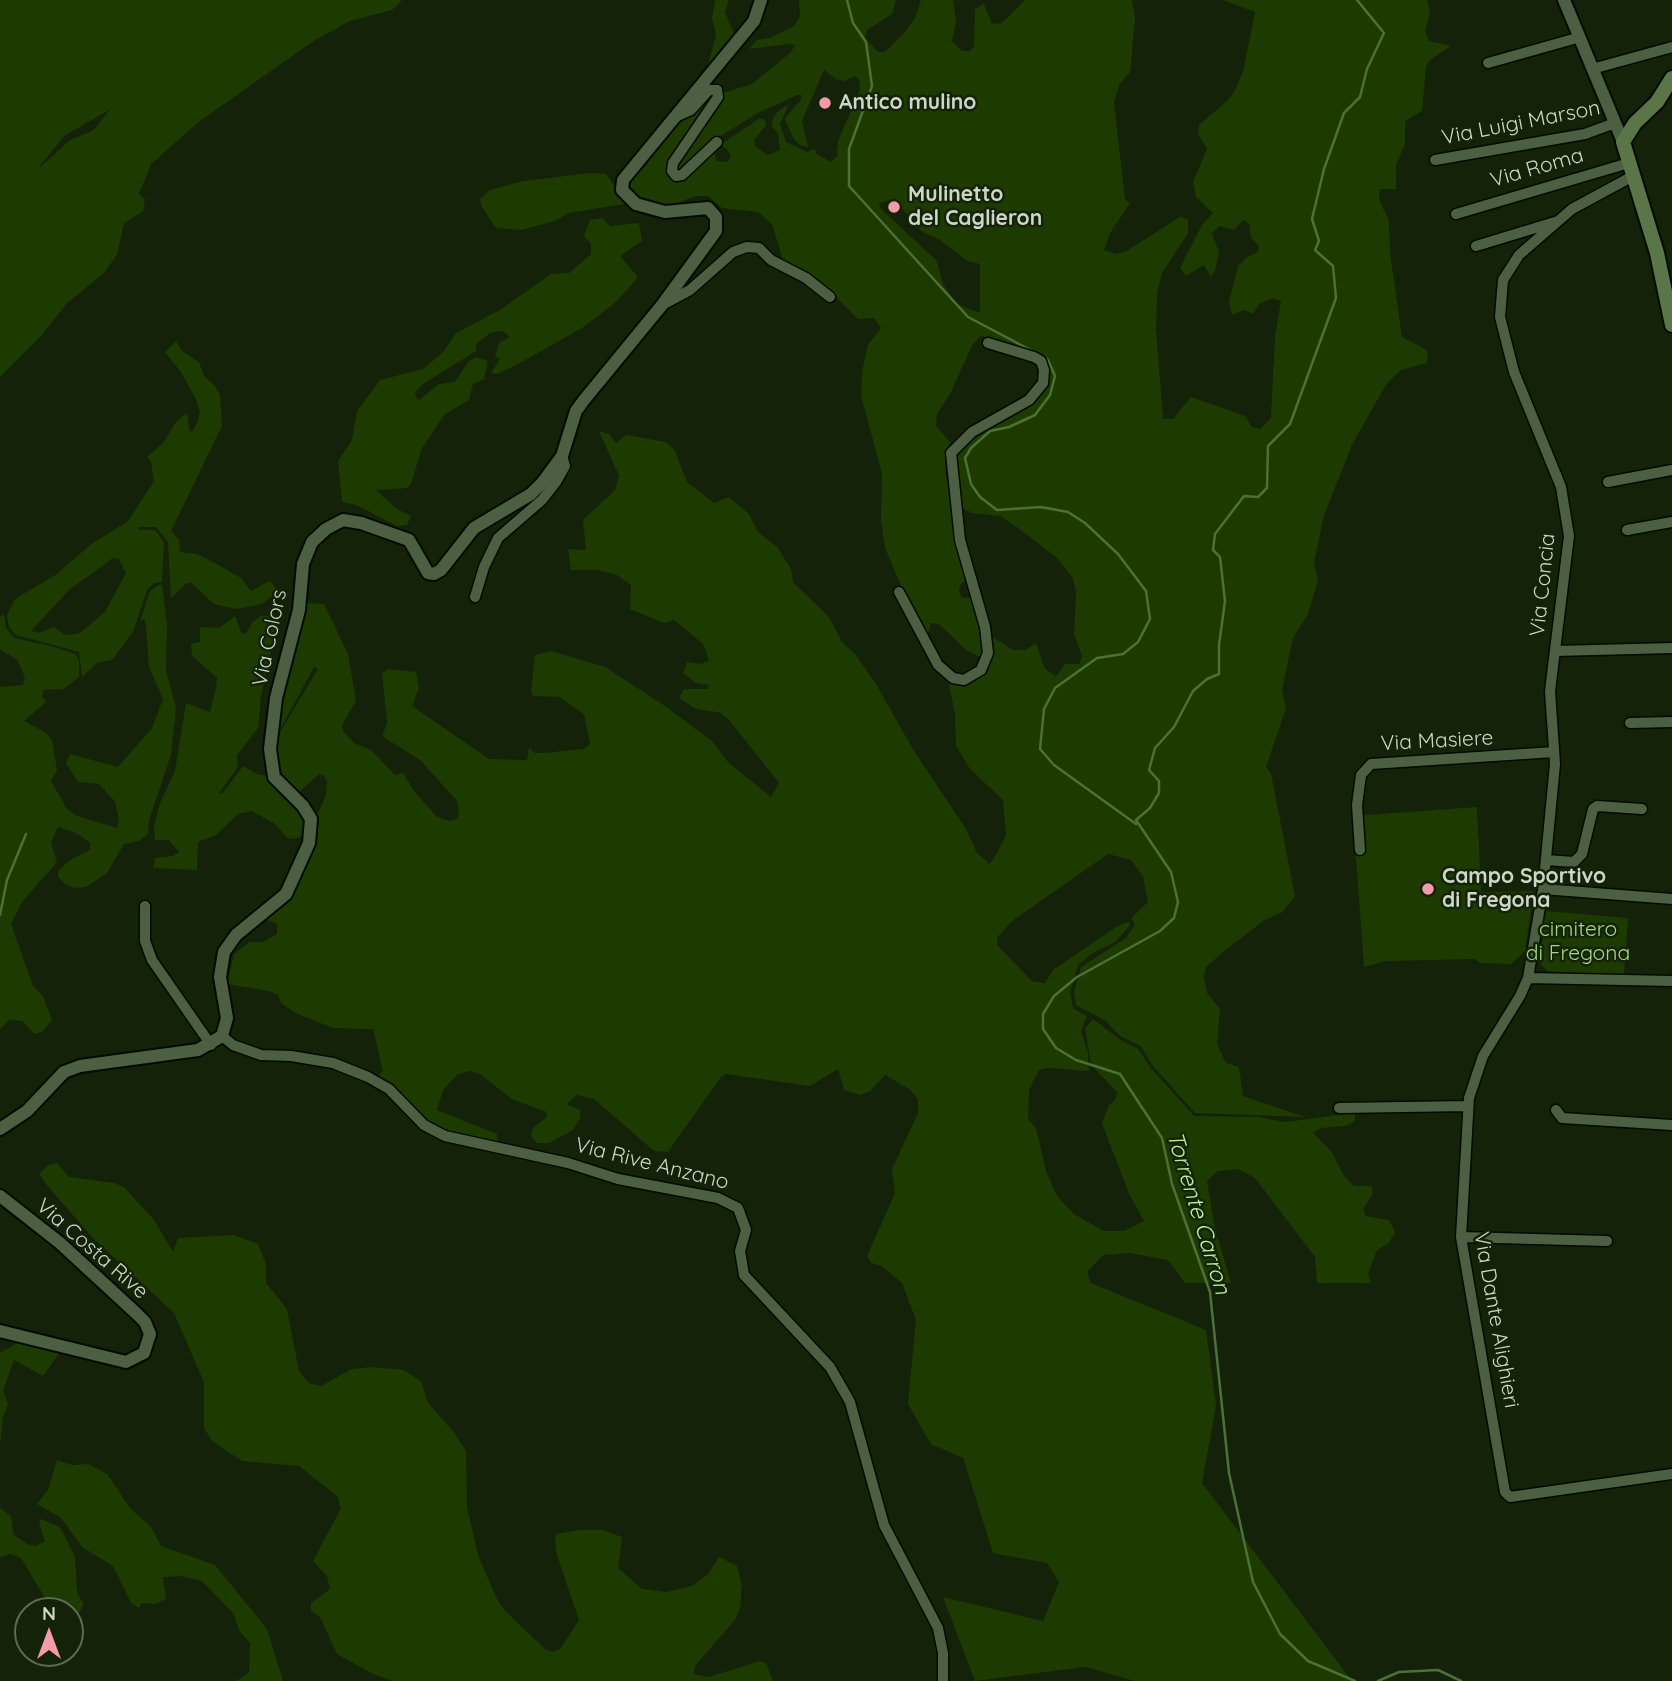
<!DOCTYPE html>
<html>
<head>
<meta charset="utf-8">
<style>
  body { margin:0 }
  #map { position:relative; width:1672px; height:1681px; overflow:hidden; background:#132209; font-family:Quicksand,sans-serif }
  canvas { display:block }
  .north { position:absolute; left:14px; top:1597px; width:70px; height:70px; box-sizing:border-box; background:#132209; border:2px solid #5d6a55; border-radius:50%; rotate:0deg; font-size:19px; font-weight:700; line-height:28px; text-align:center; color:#ccd7c7 }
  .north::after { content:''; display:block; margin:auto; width:24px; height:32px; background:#f39aab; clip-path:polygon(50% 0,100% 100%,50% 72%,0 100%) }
</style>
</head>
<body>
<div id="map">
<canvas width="1672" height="1681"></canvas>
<div class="north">N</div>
</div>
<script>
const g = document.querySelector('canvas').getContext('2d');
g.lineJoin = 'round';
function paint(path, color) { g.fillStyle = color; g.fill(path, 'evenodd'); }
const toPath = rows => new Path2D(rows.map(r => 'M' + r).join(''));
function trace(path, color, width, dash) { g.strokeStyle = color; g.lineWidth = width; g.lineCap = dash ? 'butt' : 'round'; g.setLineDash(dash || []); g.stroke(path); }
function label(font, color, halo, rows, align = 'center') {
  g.font = font + ' Quicksand,sans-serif'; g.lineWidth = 5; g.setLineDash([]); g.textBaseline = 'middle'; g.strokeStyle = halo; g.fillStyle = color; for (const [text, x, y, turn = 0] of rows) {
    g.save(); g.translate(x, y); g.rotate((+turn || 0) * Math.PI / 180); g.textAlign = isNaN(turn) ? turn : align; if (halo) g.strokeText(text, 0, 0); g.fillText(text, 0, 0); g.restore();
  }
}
paint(toPath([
  [0,0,402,0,392,10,350,21,315,40,200,121,151,164,139,194,145,199,143,211,124,223,117,255,103,274,67,303,41,336,0,377],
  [135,95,110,109,94,130,70,140,36,171,64,136],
  [715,0,729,0,725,12,734,34,708,65,716,35,712,18],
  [799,0,896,0,892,14,867,30,865,38,878,52,885,52,903,34,915,18,921,0,953,0,956,20,952,41,962,51,970,51,974,46,975,9,984,4,992,24,1002,23,1025,0,1132,0,1135,18,1130,72,1119,85,1114,103,1125,199,1130,203,1110,233,1104,250,1115,254,1125,252,1180,217,1188,220,1188,233,1162,273,1157,293,1156,330,1163,419,1173,419,1191,397,1245,416,1252,427,1260,429,1271,418,1275,336,1281,301,1272,298,1259,304,1253,314,1244,310,1232,315,1229,302,1238,266,1247,257,1258,252,1259,246,1251,238,1249,223,1243,220,1234,230,1219,226,1212,234,1219,252,1215,271,1211,277,1204,265,1186,276,1180,268,1202,225,1213,213,1196,197,1193,182,1207,149,1198,134,1199,125,1228,100,1235,90,1243,72,1255,12,1223,0,1427,0,1430,13,1425,31,1429,41,1451,46,1430,60,1426,67,1422,111,1405,121,1405,144,1396,165,1396,189,1380,189,1379,198,1389,221,1390,253,1402,337,1427,350,1427,363,1401,370,1387,383,1352,445,1324,515,1314,563,1318,580,1308,614,1293,638,1282,690,1286,708,1266,767,1271,774,1295,896,1282,912,1263,921,1222,953,1206,967,1204,977,1207,993,1220,1009,1217,1044,1226,1063,1239,1067,1243,1096,1305,1117,1195,1113,1152,1065,1141,1046,1120,1036,1106,1021,1076,1005,1074,992,1081,967,1126,938,1135,924,1131,918,1148,902,1143,876,1131,860,1108,854,1012,921,997,938,997,945,1032,981,1045,983,1053,970,1116,927,1127,922,1131,924,1115,942,1091,954,1078,965,1070,992,1073,1008,1087,1016,1081,1031,1088,1052,1089,1071,1049,1068,1039,1070,1029,1090,1028,1119,1036,1128,1046,1171,1057,1196,1074,1214,1104,1231,1124,1231,1144,1221,1129,1194,1102,1123,1109,1105,1116,1099,1117,1092,1091,1065,1085,1028,1093,1019,1119,1039,1138,1049,1150,1067,1194,1116,1258,1117,1285,1122,1355,1113,1355,1121,1345,1126,1321,1128,1313,1133,1332,1152,1344,1176,1354,1186,1371,1186,1373,1193,1363,1209,1366,1216,1389,1220,1395,1232,1389,1243,1377,1250,1368,1274,1371,1283,1317,1283,1315,1257,1255,1178,1238,1169,1218,1171,1207,1181,1215,1228,1231,1283,1185,1283,1168,1260,1130,1253,1103,1255,1087,1272,1091,1283,1206,1330,1216,1406,1202,1483,1352,1681,1135,1681,1085,1667,975,1681,943,1597,1043,1621,1059,1582,1047,1563,993,1553,963,1458,931,1444,908,1404,916,1320,902,1283,881,1266,871,1263,867,1256,895,1193,892,1169,918,1113,918,1099,909,1089,885,1075,870,1091,860,1095,844,1090,838,1069,810,1086,726,1074,720,1078,668,1152,654,1151,594,1099,577,1095,567,1104,580,1110,580,1118,573,1130,549,1143,537,1143,531,1137,533,1128,547,1117,546,1112,512,1099,480,1074,470,1071,458,1074,443,1090,437,1110,497,1134,498,1144,448,1132,428,1122,398,1091,375,1078,383,1071,373,1029,333,1028,295,1013,281,1003,278,995,268,991,227,984,234,954,250,942,263,942,277,934,277,924,264,919,279,903,326,795,327,781,323,775,319,774,297,794,276,773,274,742,318,669,314,667,280,730,276,731,280,695,303,603,324,604,348,654,356,701,342,725,343,731,354,743,371,750,395,775,403,773,415,792,437,817,450,821,457,819,459,813,457,801,420,760,382,736,387,723,382,673,388,669,416,672,419,688,412,706,489,759,527,760,529,748,535,753,545,753,584,749,590,744,584,714,559,697,533,696,531,691,535,655,551,651,605,667,662,704,712,741,728,762,771,797,779,783,730,721,721,713,696,709,679,698,684,689,708,689,709,685,696,683,683,673,687,662,702,664,709,660,703,644,674,620,664,623,630,609,631,585,617,575,598,570,571,570,568,549,586,550,583,520,615,490,619,476,599,431,609,434,616,443,626,435,666,442,675,451,687,482,714,503,729,497,749,514,758,532,777,547,791,569,793,582,829,617,842,642,855,654,876,684,914,751,966,829,977,853,990,864,999,849,1006,835,1003,800,970,769,956,746,955,714,948,680,978,669,984,658,986,633,1013,650,1025,650,1036,643,1045,669,1056,676,1065,664,1079,664,1082,656,1074,634,1076,593,1073,578,1057,558,1017,527,1000,516,972,513,959,507,950,449,957,441,1020,404,1036,386,1041,365,1015,349,981,335,972,346,950,394,937,414,936,426,950,442,945,454,945,469,958,547,967,579,960,585,959,592,962,598,973,597,982,648,980,657,966,650,939,624,931,623,925,643,885,548,881,520,882,473,861,396,862,372,868,345,881,328,874,318,858,319,820,281,783,260,772,224,758,212,722,208,708,196,696,196,671,205,645,201,629,193,625,184,678,122,711,94,715,95,679,151,668,162,668,173,676,181,684,180,699,161,715,149,716,161,728,162,731,154,721,144,760,118,765,120,766,125,754,140,756,147,768,155,780,150,778,133,772,127,773,119,777,112,789,104,780,124,786,142,807,152,815,149,816,154,831,162,837,157,838,141,860,90,859,80,855,76,844,81,836,79,824,70,802,121,808,147,800,145,794,139,786,122,785,118,801,100,801,95,797,95,758,113,714,140,680,171,675,170,675,165,723,93,752,84,791,52,795,45,790,44,749,49,757,40,770,38,794,26,800,16],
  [894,199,921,231,940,240,967,261,980,264,980,313,957,304,943,284,937,261,881,209,879,203],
  [590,173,606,174,626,202,624,204,568,213,555,221,521,230,496,228,482,207,480,199,490,190,523,181],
  [602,218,610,226,639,223,642,241,620,256,637,276,636,280,616,302,582,328,518,364,497,374,491,373,500,359,495,356,499,343,510,337,503,331,490,333,476,344,476,351,423,384,415,393,418,401,439,384,455,382,468,362,476,357,488,361,484,379,473,384,469,400,445,414,422,448,411,484,407,488,376,490,397,509,411,516,407,525,397,526,356,505,342,502,338,461,352,440,357,411,380,380,423,369,443,352,456,333,500,310,551,274,569,273,591,254,591,244,584,236,590,220],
  [176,341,182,351,199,362,204,376,215,386,220,395,222,426,171,531,179,540,180,552,197,554,215,563,241,578,251,591,270,581,278,591,262,604,237,609,214,604,191,583,187,583,171,598,168,542,156,527,138,527,139,530,155,530,164,542,162,582,154,583,147,590,134,630,112,660,97,663,82,677,79,652,16,635,9,627,7,615,15,599,57,574,90,545,128,521,154,481,151,462,147,457,164,442,176,422,187,413,189,430,192,432,197,423,200,413,196,399,181,372,165,352],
  [113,558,119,559,126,573,105,612,80,633,65,635,54,627,40,633,31,631,69,590],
  [158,585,162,585,167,624,166,671,176,708,171,755,149,820,148,834,139,841,124,844,107,873,86,887,75,888,65,884,58,877,58,871,70,860,90,850,90,843,76,833,58,827,51,843,57,862,22,902,11,924,33,986,43,996,52,1020,42,1032,35,1034,22,1021,9,1020,0,1029,0,687,23,685,25,677,17,660,0,649,0,617,4,614,6,628,14,638,51,646,75,654,79,660,79,677,63,689,43,690,42,696,46,702,24,721,46,733,52,741,57,770,51,781,67,809,77,816,117,828,119,821,115,802,99,784,78,782,66,763,70,754,118,767,152,728,163,699,149,667,146,625,144,619,140,621,150,591],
  [235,616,241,632,246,634,252,623,260,616,279,616,261,696,258,728,237,755,238,767,219,793,222,794,243,766,259,775,268,775,306,817,305,833,298,838,288,839,275,824,252,811,238,814,216,835,198,842,197,870,153,868,155,858,173,856,179,852,169,840,155,840,154,826,160,803,175,771,186,703,210,712,216,688,217,678,192,656,191,644,200,642,200,627,219,628],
  [1477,807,1481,892,1534,891,1525,951,1511,964,1481,963,1474,959,1386,961,1364,967,1353,816],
  [1547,911,1628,918,1624,976,1547,971,1541,964,1544,913],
  [57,1163,69,1177,114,1183,124,1187,154,1220,173,1252,178,1238,234,1235,258,1244,266,1264,266,1283,287,1309,299,1371,309,1383,321,1386,352,1369,373,1367,403,1370,421,1381,428,1403,453,1431,466,1451,467,1507,478,1555,496,1597,504,1610,545,1649,552,1652,560,1649,579,1620,557,1555,555,1538,557,1534,579,1530,603,1530,622,1537,618,1568,642,1589,666,1592,692,1586,708,1574,719,1557,737,1566,742,1585,740,1608,735,1620,695,1666,694,1674,709,1677,760,1661,766,1663,773,1681,393,1681,373,1674,337,1654,320,1617,311,1611,311,1603,330,1589,327,1576,313,1561,341,1508,337,1496,299,1466,242,1461,212,1441,204,1428,204,1382,174,1313,92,1237,46,1184,39,1174,48,1165],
  [19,1342,60,1352,43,1376,14,1360,3,1390,8,1405,3,1417,0,1445,0,1353],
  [57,1460,73,1465,88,1464,107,1474,130,1508,151,1527,161,1546,215,1565,267,1629,283,1681,236,1681,249,1673,250,1643,240,1632,233,1613,202,1581,182,1576,163,1577,166,1599,155,1604,142,1603,139,1608,131,1603,113,1566,83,1548,60,1517,37,1504,48,1490],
  [0,1508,11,1516,13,1534,27,1544,36,1546,45,1541,39,1523,41,1519,60,1527,75,1557,77,1592,84,1605,73,1621,72,1647,70,1611,53,1611,21,1558,10,1554,0,1557]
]), '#1d3b01');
trace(toPath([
  [847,0,853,23,866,42,872,86,849,149,849,186,968,317,1038,354],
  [1044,357,1048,360,1055,376,1050,395,1035,415,1009,427,990,431,971,448,965,458,971,484,980,497,997,510,1041,507,1068,512,1085,523,1118,554,1146,591,1150,619,1138,642,1123,654,1097,658,1055,688,1044,709,1040,749,1054,765,1136,824],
  [0,915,7,880,26,834],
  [1355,1681,1308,1661,1280,1634,1253,1582,1229,1473,1210,1292,1172,1184,1162,1138,1120,1074,1076,1060,1056,1048,1043,1029,1043,1014,1054,996,1077,977,1160,931,1174,918,1178,902,1171,872,1136,820,1150,808,1159,793,1159,781,1149,770,1155,748,1174,727,1193,691,1207,679,1219,674,1219,645,1225,601,1220,557,1213,550,1215,534,1244,496,1258,497,1267,488,1268,446,1290,424,1336,298,1333,266,1315,250,1319,241,1312,219,1324,169,1344,113,1360,97,1367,69,1384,33,1357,0],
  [1378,1681,1399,1672,1438,1670,1461,1681]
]), '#4d7036', 2.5);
const minor = toPath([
  [1488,63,1577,38],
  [1592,69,1672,47],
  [673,118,691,110,709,90,717,90,718,97,673,163,672,171,676,176,682,175,717,142],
  [1435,160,1585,134,1615,123],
  [1633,176,1572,209,1519,255,1503,280,1500,317,1514,372,1561,487,1569,536,1550,691,1555,764,1543,889,1528,978,1520,996,1483,1056,1469,1098,1461,1237,1505,1492,1510,1497,1672,1474],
  [1456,214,1629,163],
  [1476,246,1555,222],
  [662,305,690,290,733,252,747,247,759,248,771,260,806,278,830,297],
  [1608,482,1672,470],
  [1627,530,1672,522],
  [899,592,938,665,953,678,964,680,981,670,988,653,985,627,960,540,951,453,972,432,1029,400,1043,383,1044,370,1041,361,1034,357,988,343],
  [475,597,484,567,498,538,542,500,556,482,565,466,562,456],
  [1555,651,1672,648],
  [1630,723,1672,722],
  [1360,850,1357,805,1361,775,1371,764,1554,752],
  [1546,860,1574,862,1582,854,1593,809,1597,806,1642,809],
  [1543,889,1672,899],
  [145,906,145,941,152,960,211,1045],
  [1528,978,1672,981],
  [222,1036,233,1045,261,1055,291,1056,333,1063,368,1077,389,1089,424,1125,445,1136,568,1163,618,1179,718,1198,738,1208,746,1230,740,1251,744,1275,830,1367,850,1402,884,1525,938,1628,943,1653,943,1681],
  [1339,1108,1468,1106],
  [1556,1110,1562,1118,1672,1125],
  [1461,1237,1607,1241]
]);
const tertiary = toPath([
  [1564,0,1623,142],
  [0,1129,27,1111,64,1072,80,1066,198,1050,222,1036,227,1018,220,977,224,952,236,935,286,894,309,843,311,819,303,806,274,777,270,749,276,698,299,610,303,564,312,542,326,529,343,520,361,523,409,540,428,573,434,574,441,570,474,528,531,494,542,483,562,456,576,411,584,400,662,305,716,231,716,217,708,208,665,212,636,204,622,190,623,180,754,21,761,0],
  [0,1196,60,1243,137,1314,145,1322,150,1334,144,1353,126,1362,0,1331]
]);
const secondary = toPath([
  [1672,78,1657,102,1635,123,1623,142,1657,253,1672,325]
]);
trace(minor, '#020b00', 13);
trace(tertiary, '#020b00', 16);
trace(secondary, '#020b00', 18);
trace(minor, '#4d5f43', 10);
trace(tertiary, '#4d5f43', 12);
trace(secondary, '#5a7649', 14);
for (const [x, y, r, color] of [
  [825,103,7,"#f39aab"],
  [894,207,7,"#f39aab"],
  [1428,889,7,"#f39aab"]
]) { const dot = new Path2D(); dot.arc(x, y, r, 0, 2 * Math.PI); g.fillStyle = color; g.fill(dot); trace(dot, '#132209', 2.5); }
label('bold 21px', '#ccd7c7', '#132209', [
  ["Antico mulino",839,103],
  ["Mulinetto",908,195],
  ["del Caglieron",908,219],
  ["Campo Sportivo",1442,877],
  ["di Fregona",1442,901]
], 'left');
label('21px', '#ccd7c7', '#132209', [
  ["Via Luigi Marson",1521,123,-11],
  ["Via Roma",1537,168,-16],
  ["Via Concia",1543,585,-84],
  ["Via Colors",270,638,-78],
  ["Via Masiere",1437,741,-3],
  ["Via Rive Anzano",652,1164,14],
  ["Via Costa Rive",92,1249,41],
  ["Via Dante Alighieri",1496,1320,80]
]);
label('21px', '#a4d884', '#132209', [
  ["cimitero",1578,930],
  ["di Fregona",1578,954]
]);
label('italic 23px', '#b9ef99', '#132209', [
  ["Torrente Carron",1198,1213,73]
]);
</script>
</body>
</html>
